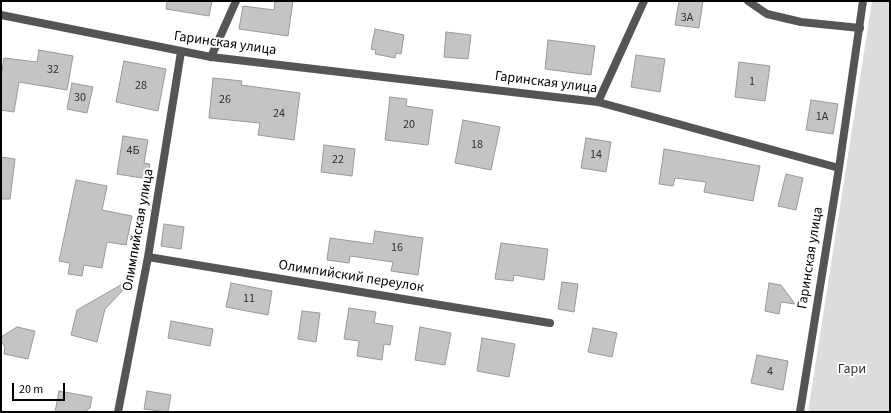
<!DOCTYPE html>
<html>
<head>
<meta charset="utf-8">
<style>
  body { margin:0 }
  #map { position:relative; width:891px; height:413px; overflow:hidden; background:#fff; font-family:"Source Sans 3",sans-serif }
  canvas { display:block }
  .frame { position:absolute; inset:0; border:2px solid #000; pointer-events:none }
  .scale { position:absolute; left:12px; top:383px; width:53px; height:18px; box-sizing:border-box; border:2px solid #000; border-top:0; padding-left:5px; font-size:12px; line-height:14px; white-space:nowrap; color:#000; -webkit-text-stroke:3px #fff; paint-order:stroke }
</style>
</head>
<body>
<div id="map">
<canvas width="891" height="413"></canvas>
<div class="frame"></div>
<div class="scale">20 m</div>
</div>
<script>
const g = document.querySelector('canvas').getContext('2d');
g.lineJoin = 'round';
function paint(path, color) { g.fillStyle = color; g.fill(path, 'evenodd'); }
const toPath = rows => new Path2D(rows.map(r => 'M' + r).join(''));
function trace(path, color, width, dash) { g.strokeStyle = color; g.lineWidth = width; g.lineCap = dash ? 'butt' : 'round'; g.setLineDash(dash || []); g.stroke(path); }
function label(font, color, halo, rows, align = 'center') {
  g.font = font + ' "Source Sans 3",sans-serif'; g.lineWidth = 4; g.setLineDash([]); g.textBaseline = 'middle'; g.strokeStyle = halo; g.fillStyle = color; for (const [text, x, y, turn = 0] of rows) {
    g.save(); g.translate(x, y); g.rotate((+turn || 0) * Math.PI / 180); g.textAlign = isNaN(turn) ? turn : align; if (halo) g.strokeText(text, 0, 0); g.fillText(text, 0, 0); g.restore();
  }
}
paint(toPath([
  [872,1,890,1,890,412,808,412]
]), '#dcdcdc');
const building = toPath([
  [167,1,212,1,209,16,166,9,167,1],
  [275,1,293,1,288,36,239,29,243,6,274,10,275,1],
  [679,1,703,1,699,28,675,25,679,1],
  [375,29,404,35,401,54,396,53,395,58,375,54,376,50,371,49,375,29],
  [446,32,471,35,468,59,444,57,446,32],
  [548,40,595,46,591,75,545,69,548,40],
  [39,50,73,56,67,90,19,82,14,112,1,110,1,77,4,58,37,62,39,50],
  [636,55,665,59,660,92,631,87,636,55],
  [124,61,166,69,158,111,116,102,124,61],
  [739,62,770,66,765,101,735,97,739,62],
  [213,78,242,81,241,85,300,93,294,140,258,135,260,123,209,118,213,78],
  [72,83,93,87,87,113,67,109,72,83],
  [390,97,407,99,406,106,433,110,428,145,385,140,390,97],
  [811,100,838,104,833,134,806,130,811,100],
  [463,120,500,127,491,170,455,163,463,120],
  [123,136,148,140,144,163,150,164,148,179,117,174,123,136],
  [586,138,611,142,606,172,581,168,586,138],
  [324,145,355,149,352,176,321,172,324,145],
  [664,149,760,166,753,201,704,192,706,182,675,178,673,186,659,184,664,149],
  [1,157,15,159,10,199,1,199,1,157],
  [786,174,803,178,796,210,778,206,786,174],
  [76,180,107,186,102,210,132,216,126,245,107,242,102,268,84,265,82,276,68,274,70,263,59,261,76,180],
  [164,224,184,227,181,249,161,246,164,224],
  [375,231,423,238,418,275,391,271,393,262,350,256,349,263,327,260,330,238,373,244,375,231],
  [501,243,548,249,544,280,514,275,513,281,495,279,501,243],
  [126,282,128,285,105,309,97,342,71,335,77,310,126,282],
  [562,282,578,284,574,312,558,309,562,282],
  [231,283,272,291,268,315,226,307,231,283],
  [769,283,781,285,795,304,781,302,779,314,765,311,769,283],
  [349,308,376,312,374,323,393,326,390,345,384,344,382,360,357,356,359,341,344,339,349,308],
  [302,311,320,313,316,342,298,339,302,311],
  [171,321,213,329,210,346,168,338,171,321],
  [17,327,35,331,28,359,4,354,5,347,1,341,1,337,17,327],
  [420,327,451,333,445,365,415,360,420,327],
  [593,328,617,333,612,357,588,352,593,328],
  [482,338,515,344,509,377,477,371,482,338],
  [757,355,788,361,783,390,751,383,757,355],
  [59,391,92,397,90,408,84,412,55,412,59,391],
  [147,391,171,395,168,412,144,409,147,391]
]);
paint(building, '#c4c4c4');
trace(building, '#999', 1);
trace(toPath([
  [748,1,767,14,801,22,860,28]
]), '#555', 8);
trace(toPath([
  [1,15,211,57,598,102,839,168,800,412],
  [211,57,236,1],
  [598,102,644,1],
  [839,168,863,1],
  [148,257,550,323],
  [118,412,148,257,181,52]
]), '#555', 8);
label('12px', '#313131', null, [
  ["3А",687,18],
  ["32",53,70],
  ["1",752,82],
  ["28",141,86],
  ["30",80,98],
  ["26",225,100],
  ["24",279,114],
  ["1А",822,117],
  ["20",409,125],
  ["18",477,145],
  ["4Б",133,151],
  ["14",596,155],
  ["22",338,160],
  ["16",397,248],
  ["11",249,299],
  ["4",770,372]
]);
label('14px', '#000', '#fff', [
  ["Гаринская улица",225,44,8],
  ["Гаринская улица",546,83,7],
  ["Олимпийская улица",139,230,-80],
  ["Гаринская улица",811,258,-81],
  ["Олимпийский переулок",351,277,9]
]);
label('14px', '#333', '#fff', [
  ["Гари",852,370]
]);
</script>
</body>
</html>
